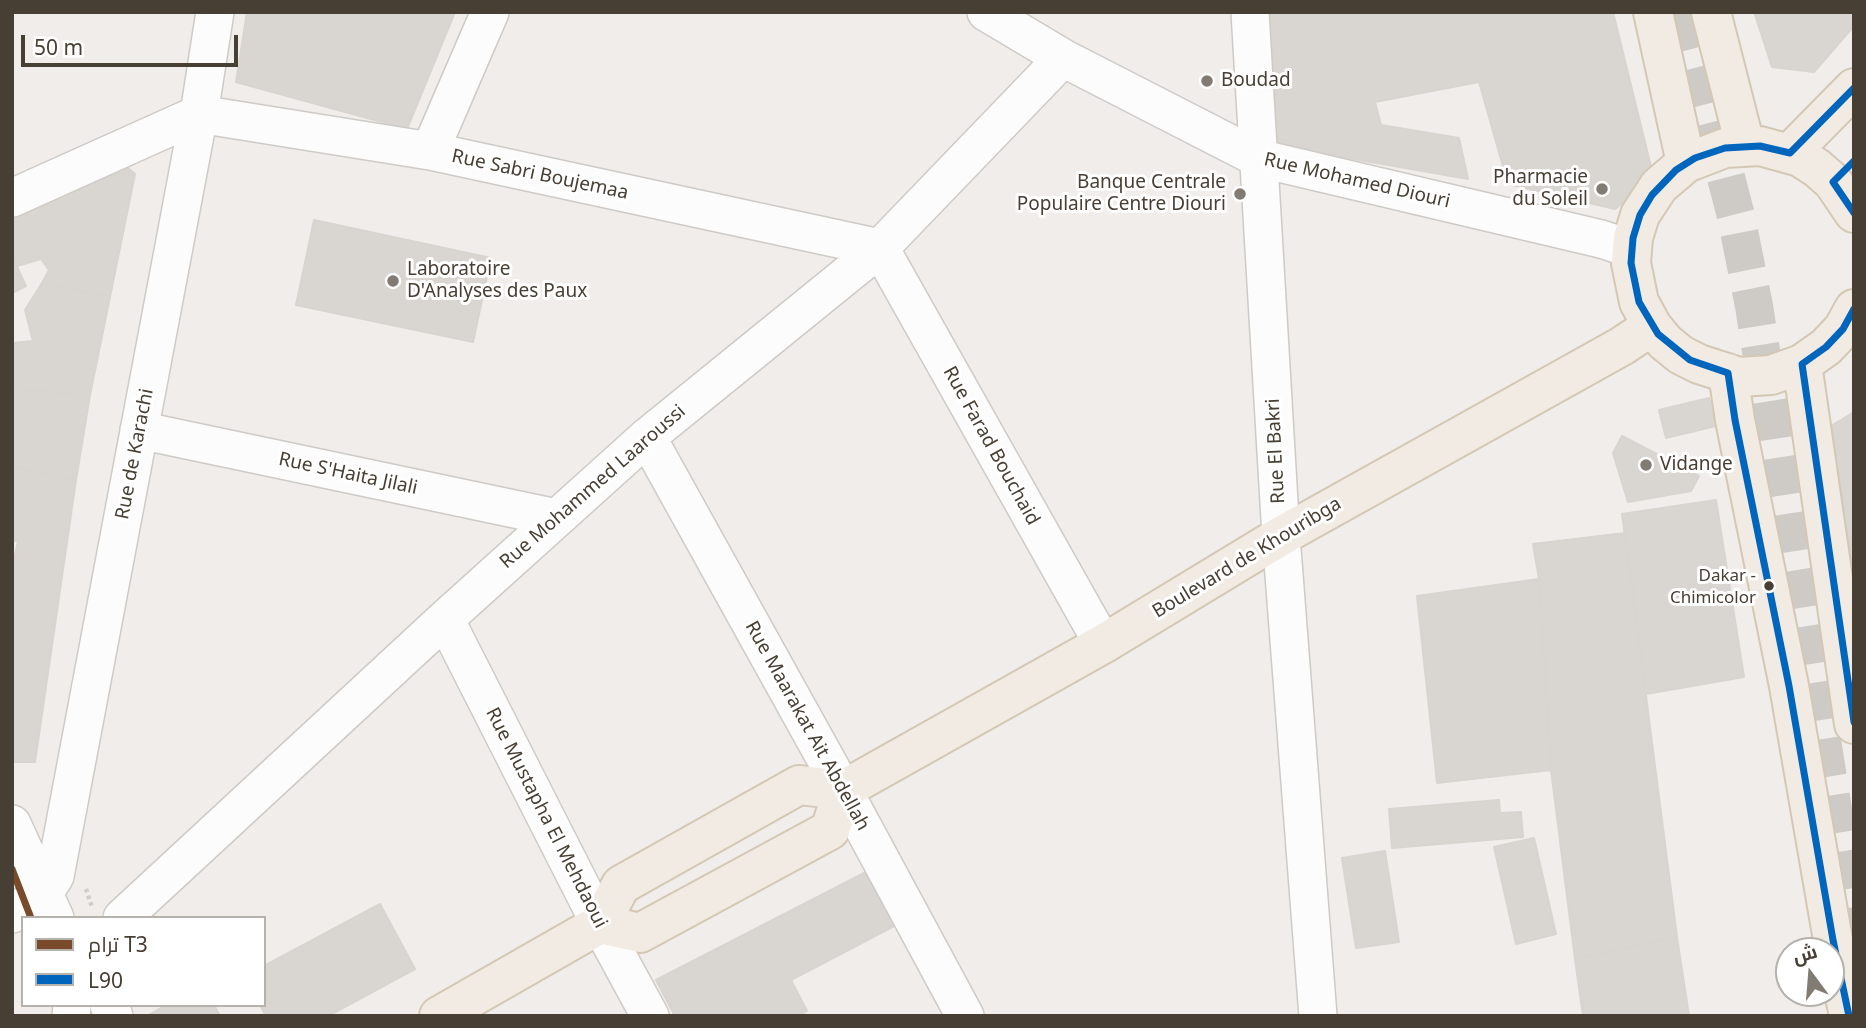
<!DOCTYPE html>
<html>
<head>
<meta charset="utf-8">
<style>
  body { margin:0 }
  #map { position:relative; width:1866px; height:1028px; overflow:hidden; background:#f0edea; font-family:"Noto Sans",Cairo,sans-serif }
  canvas { display:block }
  .frame { position:absolute; inset:0; border:14px solid #473e34; pointer-events:none }
  .legend { position:absolute; left:21px; top:916px; width:245px; height:91px; box-sizing:border-box; background:#fff; border:2px solid #b5b2ae; margin:0; padding:9px 12px; list-style:none; font-size:21px; color:#473e34 }
  .legend li { display:flex; align-items:center; gap:14px; height:35px }
  .legend b { width:35px; border:2px solid #b5b2ae }
  .north { position:absolute; left:1775px; top:937px; width:70px; height:70px; box-sizing:border-box; background:#fff; border:2px solid #b5b2ae; border-radius:50%; rotate:344deg; font-size:19px; font-weight:700; line-height:28px; text-align:center; color:#473e34 }
  .north::after { content:''; display:block; margin:auto; width:24px; height:32px; background:#827b74; clip-path:polygon(50% 0,100% 100%,50% 72%,0 100%) }
  .scale { position:absolute; left:21px; top:35px; width:217px; height:32px; box-sizing:border-box; border:4px solid #473e34; border-top:0; padding-left:9px; font-size:21px; line-height:24px; white-space:nowrap; color:#473e34; -webkit-text-stroke:5px #fff; paint-order:stroke }
</style>
</head>
<body>
<div id="map">
<canvas width="1866" height="1028"></canvas>
<div class="frame"></div>
<ul class="legend">
<li><b style="height:9px;background:#7a4b2a"></b>ترام T3</li>
<li><b style="height:9px;background:#0065bd"></b>L90</li>
</ul>
<div class="north">ش</div>
<div class="scale">50 m</div>
</div>
<script>
const g = document.querySelector('canvas').getContext('2d');
g.lineJoin = 'round';
function paint(path, color) { g.fillStyle = color; g.fill(path, 'evenodd'); }
const toPath = rows => new Path2D(rows.map(r => 'M' + r).join(''));
function trace(path, color, width, dash) { g.strokeStyle = color; g.lineWidth = width; g.lineCap = dash ? 'butt' : 'round'; g.setLineDash(dash || []); g.stroke(path); }
function label(font, color, halo, rows, align = 'center') {
  g.font = font + ' "Noto Sans",sans-serif'; g.lineWidth = 6; g.setLineDash([]); g.textBaseline = 'middle'; g.strokeStyle = halo; g.fillStyle = color; for (const [text, x, y, turn = 0] of rows) {
    g.save(); g.translate(x, y); g.rotate((+turn || 0) * Math.PI / 180); g.textAlign = isNaN(turn) ? turn : align; if (halo) g.strokeText(text, 0, 0); g.fillText(text, 0, 0); g.restore();
  }
}
const building = toPath([
  [247,12,455,12,407,129,236,82,247,12],
  [1268,12,1613,12,1654,179,1615,209,1508,184,1479,82,1375,102,1381,125,1459,138,1468,179,1274,145,1268,12],
  [1754,12,1854,12,1854,26,1814,72,1772,67,1754,12],
  [120,161,135,174,110,297,42,283,49,270,41,259,17,266,12,256,12,212,120,161],
  [314,220,491,258,473,342,296,305,314,220],
  [12,256,26,286,12,293,12,256],
  [42,283,110,297,90,395,12,389,12,343,33,341,25,310,42,283],
  [12,389,90,395,76,480,12,467,12,389],
  [1709,398,1716,426,1666,438,1659,410,1709,398],
  [1854,412,1854,578,1831,426,1854,412],
  [1622,436,1699,476,1691,491,1628,502,1613,453,1622,436],
  [12,467,76,480,35,762,12,762,12,569,18,541,12,541,12,467],
  [1716,500,1744,677,1646,694,1622,514,1716,500],
  [1625,533,1677,937,1575,959,1551,770,1539,579,1533,544,1625,533],
  [1539,579,1551,770,1437,783,1417,596,1539,579],
  [1499,800,1500,813,1521,812,1523,837,1392,848,1389,809,1499,800],
  [1534,838,1556,934,1516,944,1494,847,1534,838],
  [1385,851,1399,942,1356,948,1342,858,1385,851],
  [870,870,898,924,791,980,807,1011,798,1016,675,1016,656,980,870,870],
  [380,904,415,969,328,1016,266,1016,260,1005,264,1005,264,966,380,904],
  [1677,937,1689,1016,1583,1016,1575,959,1677,937],
  [166,1005,214,1005,220,1016,147,1016,166,1005]
]);
paint(building, '#d9d5d0');
trace(building, '#d9d4cf', 2);
trace(toPath([
  [1683,12,1736,216,1754,306,1854,944]
]), '#cecac6', 38, [38, 19]);
const minor = toPath([
  [986,12,1063,58,1258,158,1601,239,1632,249],
  [1250,12,1281,536,1318,1016],
  [430,151,490,12],
  [12,198,199,114,430,151,880,248,1103,644],
  [139,430,557,518],
  [647,437,843,790,965,1016],
  [445,619,600,924,650,1016],
  [12,824,55,918],
  [12,914,45,892,55,876,199,114,215,12],
  [122,918,445,619,647,437,880,248,1063,58],
  [109,1005,114,1016],
  [71,1016,72,1005]
]);
const major = toPath([
  [1653,12,1686,163],
  [1711,12,1745,145],
  [1790,153,1854,88],
  [1854,213,1833,182,1817,168,1800,157,1760,146,1725,148,1686,163,1659,186,1640,215,1633,238,1631,263,1639,302,1652,326,1665,342,1681,355,1699,364,1739,377,1771,375,1802,364,1826,347,1843,329,1854,309],
  [1802,364,1854,724],
  [1728,373,1735,420,1789,686,1833,940,1849,1016],
  [600,924,640,933,830,830,843,790],
  [439,1016,600,924,621,885,799,785,843,790,1103,644,1281,536,1622,346,1652,326]
]);
trace(minor, '#cecbc7', 40);
trace(major, '#d4c8b5', 42);
trace(toPath([
  [86,889,92,907]
]), '#d1cdc9', 4.5, [3.5, 3.5]);
trace(minor, '#fdfcfc', 37);
trace(major, '#f1ebe3', 38);
trace(toPath([
  [1854,161,1833,182,1854,213],
  [1854,309,1843,329,1826,347,1802,364,1854,722],
  [1849,1016,1833,940,1789,686,1735,420,1728,373,1690,360,1658,334,1639,302,1631,263,1633,238,1640,215,1652,195,1676,170,1695,158,1725,148,1760,146,1790,153,1854,88]
]), '#0065bd', 7);
trace(toPath([
  [12,869,31,918]
]), '#7a4b2a', 7);
for (const [x, y, r, color] of [
  [1207,81,7,"#827b74"],
  [1602,189,7,"#827b74"],
  [1240,194,7,"#827b74"],
  [393,281,7,"#827b74"],
  [1646,465,7,"#827b74"],
  [1769,586,6,"#473e34"]
]) { const dot = new Path2D(); dot.arc(x, y, r, 0, 2 * Math.PI); g.fillStyle = color; g.fill(dot); trace(dot, '#fff', 2.5); }
label('17px', '#473e34', '#fff', [
  ["Dakar -",1756,576],
  ["Chimicolor",1756,598]
], 'right');
label('19px', '#473e34', '#fff', [
  ["Boudad",1221,81],
  ["Pharmacie",1588,178,"right"],
  ["du Soleil",1588,200,"right"],
  ["Banque Centrale",1226,183,"right"],
  ["Populaire Centre Diouri",1226,205,"right"],
  ["Laboratoire",407,270],
  ["D'Analyses des Paux",407,292],
  ["Vidange",1660,465]
], 'left');
label('19px', '#473e34', '#fff', [
  ["Rue Sabri Boujemaa",540,175,12],
  ["Rue Mohamed Diouri",1357,181,13],
  ["Rue Farad Bouchaid",991,446,61],
  ["Rue El Bakri",1276,451,-93],
  ["Rue de Karachi",135,454,-79],
  ["Rue S'Haita Jilali",348,474,12],
  ["Rue Mohammed Laaroussi",593,487,-41],
  ["Boulevard de Khouribga",1247,558,-31],
  ["Rue Maarakat Ait Abdellah",807,726,61],
  ["Rue Mustapha El Mehdaoui",546,818,63]
]);
</script>
</body>
</html>
